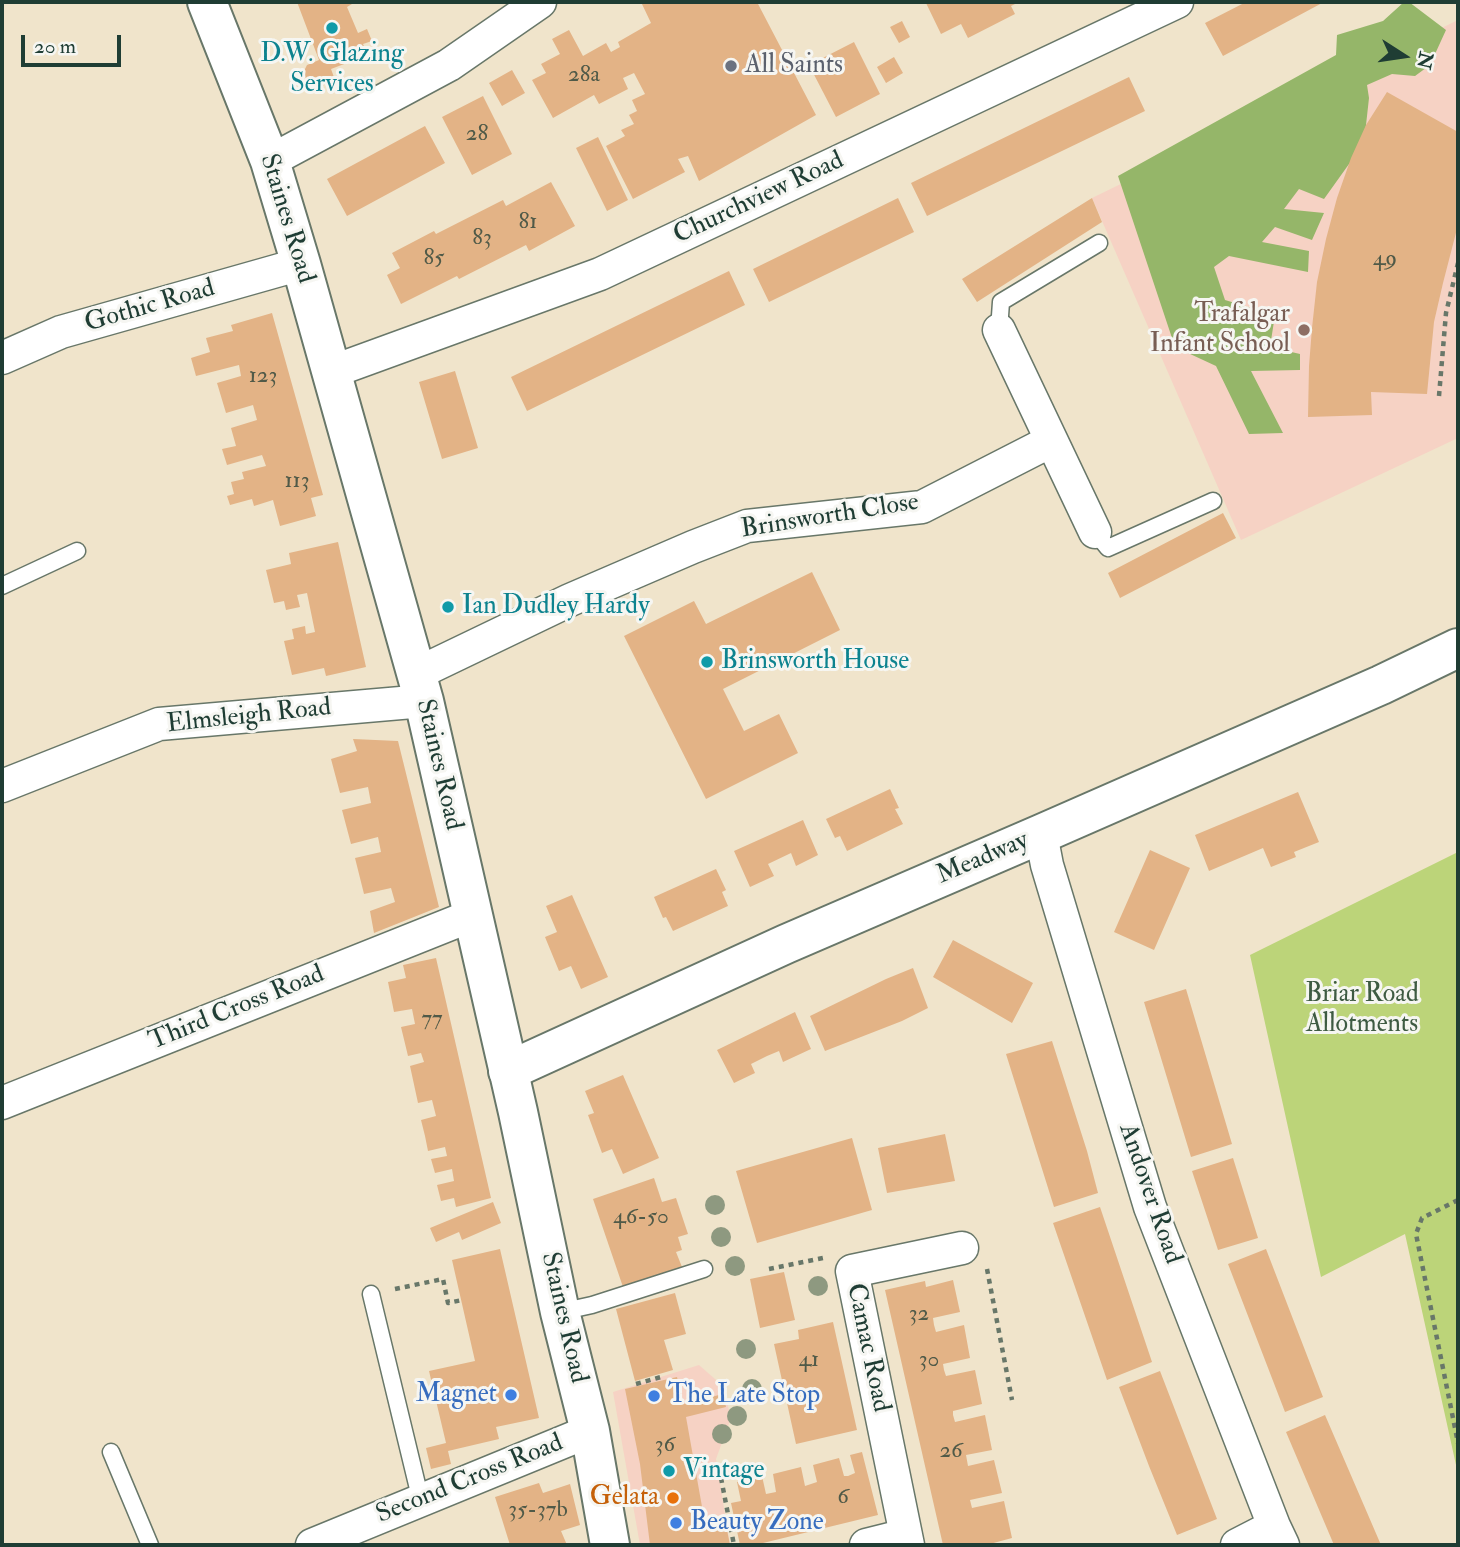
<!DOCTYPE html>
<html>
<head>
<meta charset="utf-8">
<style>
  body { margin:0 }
  #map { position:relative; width:1460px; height:1547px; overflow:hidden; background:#f0e4cb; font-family:"IM FELL Double Pica",serif }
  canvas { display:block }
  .frame { position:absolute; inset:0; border:4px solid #1f3d34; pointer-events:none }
  .north { position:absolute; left:1369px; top:21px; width:70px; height:70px; -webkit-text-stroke:5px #f6f6f2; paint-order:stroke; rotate:102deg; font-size:19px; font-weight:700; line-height:28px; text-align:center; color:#1f3d34 }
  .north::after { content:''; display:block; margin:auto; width:24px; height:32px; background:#1f3d34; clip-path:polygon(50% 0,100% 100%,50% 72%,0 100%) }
  .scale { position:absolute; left:21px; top:35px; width:100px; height:32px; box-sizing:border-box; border:4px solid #1f3d34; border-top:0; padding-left:9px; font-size:21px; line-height:24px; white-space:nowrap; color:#1f3d34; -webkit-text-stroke:5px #f6f6f2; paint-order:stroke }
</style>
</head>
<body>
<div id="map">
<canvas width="1460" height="1547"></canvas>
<div class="frame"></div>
<div class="north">N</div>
<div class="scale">20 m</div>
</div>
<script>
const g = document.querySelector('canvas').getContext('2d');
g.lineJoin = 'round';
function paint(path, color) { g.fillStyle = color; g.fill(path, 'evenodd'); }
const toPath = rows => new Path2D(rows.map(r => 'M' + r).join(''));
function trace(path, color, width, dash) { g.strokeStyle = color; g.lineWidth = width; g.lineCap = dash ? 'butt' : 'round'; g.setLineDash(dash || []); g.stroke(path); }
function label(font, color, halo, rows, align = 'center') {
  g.font = font + ' "IM FELL Double Pica",serif'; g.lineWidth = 6; g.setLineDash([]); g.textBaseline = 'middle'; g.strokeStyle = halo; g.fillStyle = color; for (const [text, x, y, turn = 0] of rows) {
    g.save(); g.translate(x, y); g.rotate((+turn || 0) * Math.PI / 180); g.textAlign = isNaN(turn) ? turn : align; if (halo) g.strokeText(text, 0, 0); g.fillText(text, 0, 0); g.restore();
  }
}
paint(toPath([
  [1458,20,1458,438,1241,540,1092,198],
  [699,1365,723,1386,731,1418,716,1459,730,1545,640,1545,613,1392]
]), '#f6d2c4');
paint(toPath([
  [1458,852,1458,1474,1405,1234,1321,1277,1250,955]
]), '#bcd479');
paint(toPath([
  [1404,2,1409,2,1446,30,1430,65,1415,76,1392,74,1367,85,1369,98,1364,143,1324,199,1299,189,1284,209,1324,213,1312,240,1275,227,1262,242,1309,251,1308,272,1229,256,1214,267,1225,300,1275,315,1270,347,1300,354,1300,370,1251,371,1283,433,1249,434,1216,366,1175,347,1118,176,1336,55,1337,35,1383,21]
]), '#95b669');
paint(toPath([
  [297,2,351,2,352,4,347,7,358,33,367,29,372,41,363,44,368,55,331,69,335,80,320,87,307,83,304,71,307,65,319,60],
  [641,2,757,2,816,115,699,181,688,156,678,159,685,172,633,199,606,146,625,136,621,130,634,124,629,115,637,111,632,100,645,94,634,73,623,78,628,89,599,104,594,95,553,118,532,80,546,73,541,64,560,54,552,39,569,30,583,56,606,43,611,52,620,47,618,42,651,23],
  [928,2,1019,2,1011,6,1015,14,968,38,961,24,941,34,926,3],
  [1246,2,1324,2,1223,56,1205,23],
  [902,21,910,37,899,43,890,27],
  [854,42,880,94,836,117,809,65],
  [894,57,903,73,886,83,877,67],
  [512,70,525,93,502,106,489,83],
  [1129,77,1145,111,927,216,911,183],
  [1387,92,1458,132,1458,225,1443,283,1434,322,1427,394,1371,392,1372,415,1308,417,1309,366,1312,328,1317,282,1326,239,1337,198,1351,158,1366,125],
  [483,96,512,154,472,175,442,117],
  [425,126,445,163,347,216,327,179],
  [598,137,628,200,607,211,576,148],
  [551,182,575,226,529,251,526,245,459,279,457,276,401,304,387,275,400,268,392,253,434,231,436,234,503,200,506,206],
  [898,198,914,232,769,302,753,269],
  [1092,198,1102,222,977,302,962,279],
  [729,271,745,305,527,411,511,377],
  [272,313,323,495,311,498,316,516,280,526,273,500,254,506,252,499,230,505,227,496,234,494,231,482,244,479,242,472,266,466,262,455,227,465,222,449,236,446,231,428,257,420,253,405,226,413,217,383,241,376,239,365,196,376,191,358,210,352,206,338,233,331,231,325],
  [455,371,478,448,442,459,419,382],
  [1223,513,1236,538,1120,598,1108,573],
  [338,542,366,667,326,676,324,668,292,675,284,641,294,639,292,629,305,626,306,634,315,632,307,593,297,595,300,607,286,610,284,601,274,603,266,570,291,564,289,553],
  [812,572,840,630,723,689,744,731,779,714,798,753,706,799,624,636,694,601,706,624],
  [353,739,398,741,439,907,374,933,370,911,395,902,391,888,364,894,355,858,381,852,378,837,351,844,342,810,371,803,368,787,340,793,331,759,357,751],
  [890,789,899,808,895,809,903,824,847,851,840,836,835,838,826,819],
  [1298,792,1319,842,1294,852,1296,857,1271,867,1263,848,1209,871,1195,835],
  [803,820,818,855,796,866,791,853,768,864,774,876,750,887,734,851],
  [1150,850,1190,868,1154,950,1114,932],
  [716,869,726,890,722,892,728,906,673,931,666,917,663,918,654,897],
  [572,895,608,977,581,989,571,966,559,971,545,937,557,932,546,906],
  [953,940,1033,983,1012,1023,933,977],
  [436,958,491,1198,456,1207,454,1198,441,1201,437,1185,454,1181,452,1169,435,1173,431,1159,447,1156,445,1147,428,1151,425,1136,421,1120,436,1116,432,1100,418,1103,410,1066,424,1062,421,1053,408,1056,401,1027,415,1024,412,1009,394,1012,388,982,406,978,403,965],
  [913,968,928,1008,902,1021,825,1051,810,1016,886,979],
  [1186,989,1232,1144,1191,1157,1144,1002],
  [795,1012,811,1049,783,1062,779,1051,767,1056,751,1064,755,1073,734,1083,717,1050],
  [1052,1041,1087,1151,1098,1193,1054,1207,1006,1054],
  [623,1075,659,1158,623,1174,612,1149,602,1153,588,1115,594,1113,585,1091],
  [945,1134,955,1181,887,1193,878,1148],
  [852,1138,872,1210,757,1243,736,1171],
  [1233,1158,1258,1238,1218,1250,1192,1171],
  [654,1178,662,1202,676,1198,688,1234,678,1237,682,1250,676,1252,682,1267,623,1287,593,1199],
  [493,1202,501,1223,462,1240,459,1232,436,1242,430,1228],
  [1100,1207,1152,1362,1107,1380,1053,1223],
  [500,1249,539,1418,496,1427,499,1439,448,1451,451,1464,431,1469,426,1448,446,1443,429,1371,475,1361,452,1260],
  [1266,1249,1323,1397,1285,1412,1228,1264],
  [784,1272,795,1320,760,1328,750,1279],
  [953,1280,960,1312,933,1318,934,1325,936,1332,964,1325,970,1358,943,1364,944,1370,946,1376,975,1370,982,1404,953,1411,953,1415,955,1422,985,1415,992,1450,966,1455,968,1466,994,1460,1002,1493,970,1500,972,1508,1004,1501,1012,1538,986,1545,943,1545,885,1290,925,1281,926,1287],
  [675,1293,686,1334,664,1340,673,1370,635,1381,616,1309],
  [833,1322,857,1430,796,1444,774,1344,799,1339,798,1330],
  [1160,1371,1217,1519,1177,1535,1149,1466,1119,1387],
  [677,1377,683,1404,723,1394,726,1407,686,1417,706,1529,726,1525,730,1545,650,1545,640,1464,625,1389],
  [1325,1415,1381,1545,1334,1545,1286,1432],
  [862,1452,878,1515,763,1543,740,1545,731,1503,741,1501,737,1482,762,1476,766,1494,776,1492,773,1474,801,1467,805,1486,817,1482,813,1465,839,1458,844,1476,848,1476,855,1473,850,1455],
  [539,1483,543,1493,570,1484,580,1525,561,1531,567,1545,510,1545,495,1497]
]), '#e3b386');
const lane = toPath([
  [999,330,1001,302,1099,243],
  [1095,532,1108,548,1213,501],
  [2,586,77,551],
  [371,1294,421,1501],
  [560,1312,592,1305,704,1269],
  [111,1452,150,1545]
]);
const street = toPath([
  [270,161,449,65,540,2],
  [999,330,1095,532],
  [2,358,61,332,301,264],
  [331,372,600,274,1177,2],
  [416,674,570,600,693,547,747,526,922,507,1051,441],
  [2,786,159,724,424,701],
  [1041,834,1047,865,1150,1207,1274,1526,1283,1545],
  [2,1103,473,915],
  [312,1545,590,1431],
  [866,1545,906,1535],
  [908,1545,852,1271,962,1248],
  [1237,1545,1274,1526]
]);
const secondary = toPath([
  [508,1071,786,944,1041,834,1381,685,1458,648]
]);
const primary = toPath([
  [207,2,270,161,301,264,424,701,518,1112,560,1312,590,1431,610,1545]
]);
trace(lane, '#687769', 19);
trace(street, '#687769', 35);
trace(secondary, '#687769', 42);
trace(primary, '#687769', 42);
trace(toPath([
  [1439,396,1446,313,1458,263],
  [1458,1200,1422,1218,1416,1234,1458,1443],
  [769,1269,823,1258],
  [987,1269,1012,1400],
  [395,1289,443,1279,448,1303,462,1300],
  [636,1384,661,1377],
  [721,1478,734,1545]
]), '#687769', 4.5, [5, 5]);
trace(lane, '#fff', 16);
trace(street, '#fff', 32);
trace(secondary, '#fff', 38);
trace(primary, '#fff', 38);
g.fillStyle = '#8e9980';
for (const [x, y] of [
  [715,1205],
  [721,1237],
  [735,1266],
  [818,1286],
  [746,1349],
  [752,1389],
  [737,1416],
  [722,1434]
]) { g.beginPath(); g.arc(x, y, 10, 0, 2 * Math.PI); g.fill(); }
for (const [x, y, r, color] of [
  [332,28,7,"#0f9aa8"],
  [731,66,7,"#6b7280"],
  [1304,330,7,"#8d6e63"],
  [448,607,7,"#0f9aa8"],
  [707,662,7,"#0f9aa8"],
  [511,1395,7,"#3f7fe0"],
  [654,1396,7,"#3f7fe0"],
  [669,1471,7,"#0f9aa8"],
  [673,1498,7,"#e8710a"],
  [676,1523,7,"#3f7fe0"]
]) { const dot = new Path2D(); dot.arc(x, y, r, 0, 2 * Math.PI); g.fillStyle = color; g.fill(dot); trace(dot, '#f6f6f2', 2.5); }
label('23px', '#505a48', null, [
  ["28a",584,76],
  ["28",477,135],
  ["81",528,223],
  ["83",482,239],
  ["85",434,259],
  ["49",1385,260],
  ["123",263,377],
  ["113",297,482],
  ["77",432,1020],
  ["46-50",641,1218],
  ["32",919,1315],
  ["41",809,1361],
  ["30",929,1361],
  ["36",665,1446],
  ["26",951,1452],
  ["6",843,1498],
  ["35-37b",538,1511]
]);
label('26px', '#0d838f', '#f6f6f2', [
  ["D.W. Glazing",332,55,"center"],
  ["Services",332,85,"center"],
  ["Ian Dudley Hardy",462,607],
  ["Brinsworth House",721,662],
  ["Vintage",683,1471]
], 'left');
label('26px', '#5b616d', '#f6f6f2', [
  ["All Saints",745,66]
], 'left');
label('26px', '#1f3d34', '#f6f6f2', [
  ["Churchview Road",759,199,-25],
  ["Staines Road",286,219,73],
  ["Gothic Road",150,307,-16],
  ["Brinsworth Close",830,517,-9],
  ["Elmsleigh Road",249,717,-6],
  ["Staines Road",438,765,77],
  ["Meadway",983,859,-23],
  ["Third Cross Road",237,1009,-22],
  ["Andover Road",1149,1194,71],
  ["Staines Road",563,1318,77],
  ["Camac Road",867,1348,78],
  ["Second Cross Road",470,1480,-22]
]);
label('26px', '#785e54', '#f6f6f2', [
  ["Trafalgar",1290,315],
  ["Infant School",1290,345]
], 'right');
label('26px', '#3e5b42', '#f6f6f2', [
  ["Briar Road",1362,995],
  ["Allotments",1362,1025]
]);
label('26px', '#366cbe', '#f6f6f2', [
  ["Magnet",497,1395,"right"],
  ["The Late Stop",668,1396],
  ["Beauty Zone",690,1523]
], 'left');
label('26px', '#c56008', '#f6f6f2', [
  ["Gelata",659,1498]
], 'right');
</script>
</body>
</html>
